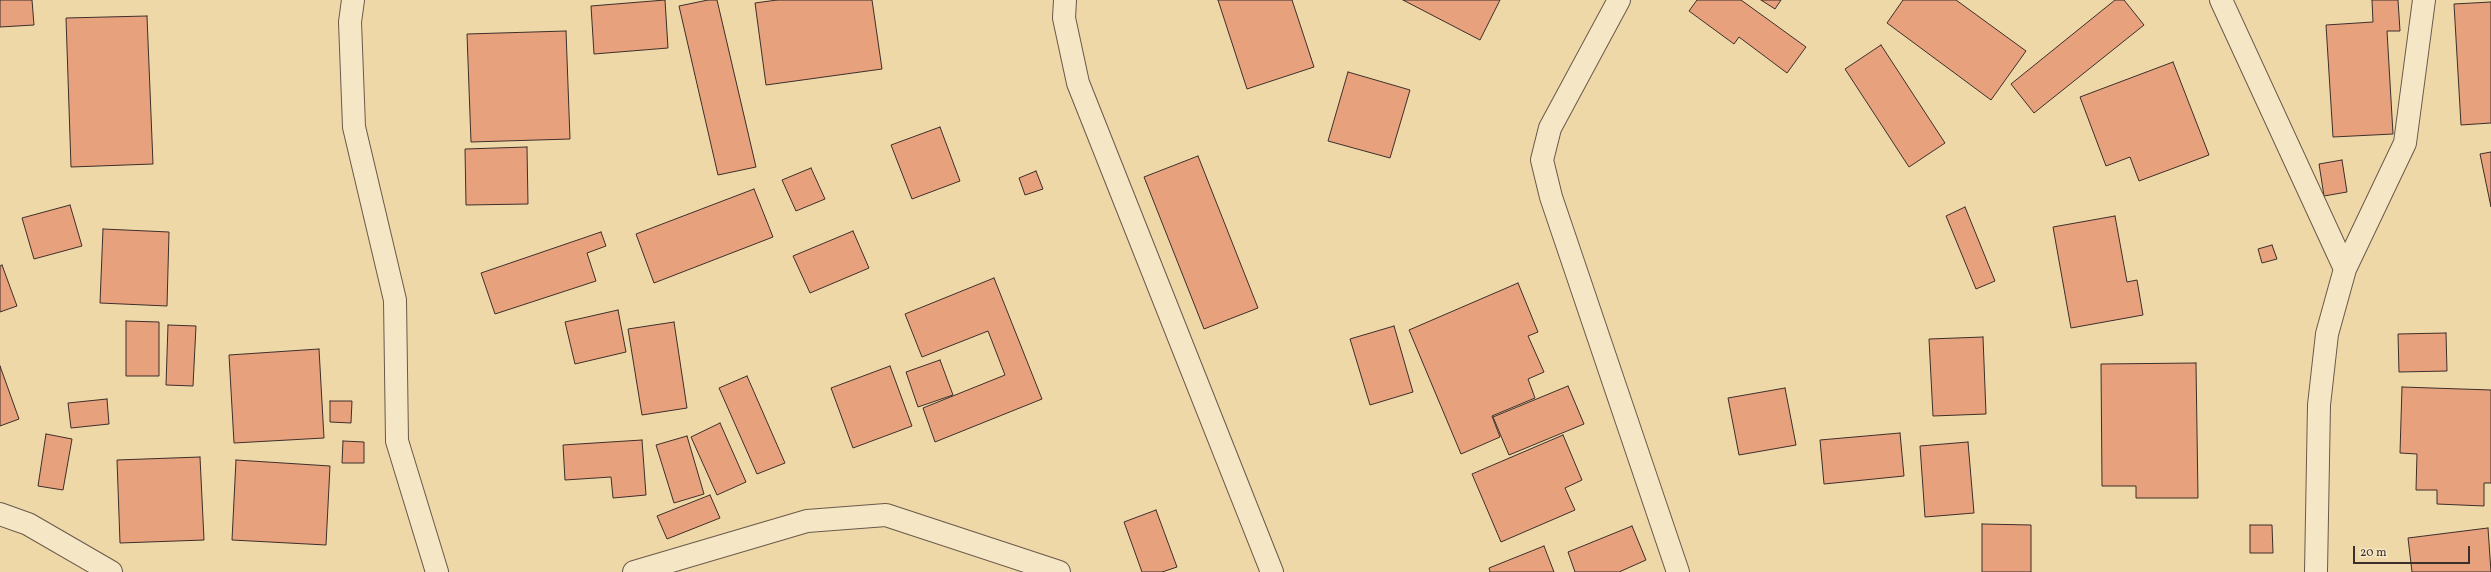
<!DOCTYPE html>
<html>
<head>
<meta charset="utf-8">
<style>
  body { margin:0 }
  #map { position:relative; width:2491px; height:572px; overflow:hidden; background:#efd8a8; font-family:Vollkorn,serif }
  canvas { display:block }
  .scale { position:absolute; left:2353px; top:546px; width:117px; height:18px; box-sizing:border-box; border:2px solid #3c2f2a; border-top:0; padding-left:5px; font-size:12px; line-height:14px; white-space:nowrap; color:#3c2f2a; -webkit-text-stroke:3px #f5e6c6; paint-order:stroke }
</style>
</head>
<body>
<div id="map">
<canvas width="2491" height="572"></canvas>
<div class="scale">20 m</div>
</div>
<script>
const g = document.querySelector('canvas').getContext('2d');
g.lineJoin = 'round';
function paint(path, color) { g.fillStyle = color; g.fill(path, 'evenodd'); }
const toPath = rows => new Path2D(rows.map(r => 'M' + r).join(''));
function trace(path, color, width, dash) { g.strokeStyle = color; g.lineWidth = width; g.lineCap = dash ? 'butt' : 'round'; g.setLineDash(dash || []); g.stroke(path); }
const building = toPath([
  [0,0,32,0,34,25,0,27,0,0],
  [665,0,668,48,594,54,591,6,665,0],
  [708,0,717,0,756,167,718,175,679,6,708,0],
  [777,0,872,0,882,69,766,85,755,3,777,0],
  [1218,0,1292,0,1314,67,1247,89,1218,0],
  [1403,0,1500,0,1480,40,1403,0],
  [1697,0,1741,0,1806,47,1787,73,1739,37,1734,44,1689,11,1697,0],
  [1761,0,1781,0,1775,9,1761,0],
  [1903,0,1956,0,2026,51,1991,100,1887,23,1903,0],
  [2115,0,2124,0,2144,25,2034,113,2011,84,2115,0],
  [2372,0,2398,0,2400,31,2387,31,2393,134,2333,137,2326,25,2373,22,2372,0],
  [2491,2,2491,123,2461,125,2454,4,2491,2],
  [147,16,153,164,71,167,66,18,147,16],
  [566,31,570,139,471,142,467,34,566,31],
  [1881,45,1945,143,1909,167,1845,69,1881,45],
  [2173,62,2209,155,2139,181,2130,157,2106,166,2080,97,2173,62],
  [1348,72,1410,90,1390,158,1328,141,1348,72],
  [940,127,960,181,912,199,891,145,940,127],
  [527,147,528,204,466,205,465,149,527,147],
  [2491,152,2491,207,2480,154,2491,152],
  [1198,156,1258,308,1204,329,1144,177,1198,156],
  [2342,160,2347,192,2324,196,2319,164,2342,160],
  [811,168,825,199,796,211,782,180,811,168],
  [1036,171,1043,189,1025,195,1019,178,1036,171],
  [754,189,773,237,654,283,636,234,754,189],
  [70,205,82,246,34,259,22,218,70,205],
  [1965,207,1995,281,1976,289,1946,216,1965,207],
  [2115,216,2127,282,2137,280,2143,315,2071,328,2053,227,2115,216],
  [103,229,169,232,167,306,100,303,103,229],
  [853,231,869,268,810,293,793,256,853,231],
  [601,232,606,246,587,253,596,281,495,314,481,273,601,232],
  [2272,245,2277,259,2262,263,2258,249,2272,245],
  [2,265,17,306,0,312,0,266,2,265],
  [994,278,1042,399,935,442,923,408,1005,375,988,331,922,357,905,314,994,278],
  [1518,283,1538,332,1528,336,1544,372,1528,379,1535,398,1492,416,1500,437,1461,454,1409,330,1518,283],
  [618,310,626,352,575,364,565,322,618,310],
  [126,321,159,322,159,376,126,376,126,321],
  [674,322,687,408,642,415,628,329,674,322],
  [168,325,196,326,193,386,166,385,168,325],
  [1394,326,1413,392,1370,405,1350,339,1394,326],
  [2446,333,2447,371,2399,372,2398,334,2446,333],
  [1983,337,1986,414,1933,416,1929,339,1983,337],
  [319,349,324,438,234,443,229,355,319,349],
  [940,360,953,395,918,407,906,372,940,360],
  [2196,363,2198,498,2136,498,2136,486,2102,486,2101,364,2196,363],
  [0,366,19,419,0,426,0,366],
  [890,366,912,426,853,448,831,388,890,366],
  [747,376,785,463,757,474,719,388,747,376],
  [1568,386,1584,424,1509,455,1493,417,1568,386],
  [2402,387,2491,390,2491,483,2484,483,2484,506,2437,504,2437,490,2416,490,2417,454,2400,453,2402,387],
  [1785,388,1796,445,1739,455,1728,398,1785,388],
  [107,399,109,424,71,428,68,403,107,399],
  [330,401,352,401,351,423,330,422,330,401],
  [720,423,746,482,717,495,691,437,720,423],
  [1900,433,1904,476,1824,484,1820,440,1900,433],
  [46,434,72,439,63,490,38,486,46,434],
  [1563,435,1582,480,1565,488,1575,510,1501,542,1472,474,1563,435],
  [687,436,704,494,674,503,656,445,687,436],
  [642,440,646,495,613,498,611,477,565,480,563,445,642,440],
  [343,441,364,442,364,463,342,463,343,441],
  [1968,442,1974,513,1925,517,1920,446,1968,442],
  [200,457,204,540,120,543,117,460,200,457],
  [236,460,330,466,326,545,232,540,236,460],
  [710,495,720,518,667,539,657,516,710,495],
  [1156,510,1177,567,1162,572,1142,572,1124,522,1156,510],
  [1982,524,2031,525,2031,572,1982,572,1982,524],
  [2250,525,2272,525,2273,553,2250,553,2250,525],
  [1632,526,1646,560,1619,572,1575,572,1568,552,1632,526],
  [2488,528,2491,572,2412,572,2408,538,2488,528],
  [1544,546,1554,572,1490,572,1489,568,1544,546]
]);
paint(building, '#e7a17d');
trace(building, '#3c2f2a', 1);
const street = toPath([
  [353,0,350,22,354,127,395,300,397,441,437,572],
  [1065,0,1064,18,1078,83,1272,572],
  [1619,0,1550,128,1542,160,1551,197,1678,572],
  [2221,0,2345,269],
  [0,514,28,524,111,572],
  [634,572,807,521,886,515,1059,572],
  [2316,572,2319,405,2327,334,2345,269,2405,143,2424,0]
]);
trace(street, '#69594a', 24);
trace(street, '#f5e6c6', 22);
</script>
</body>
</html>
